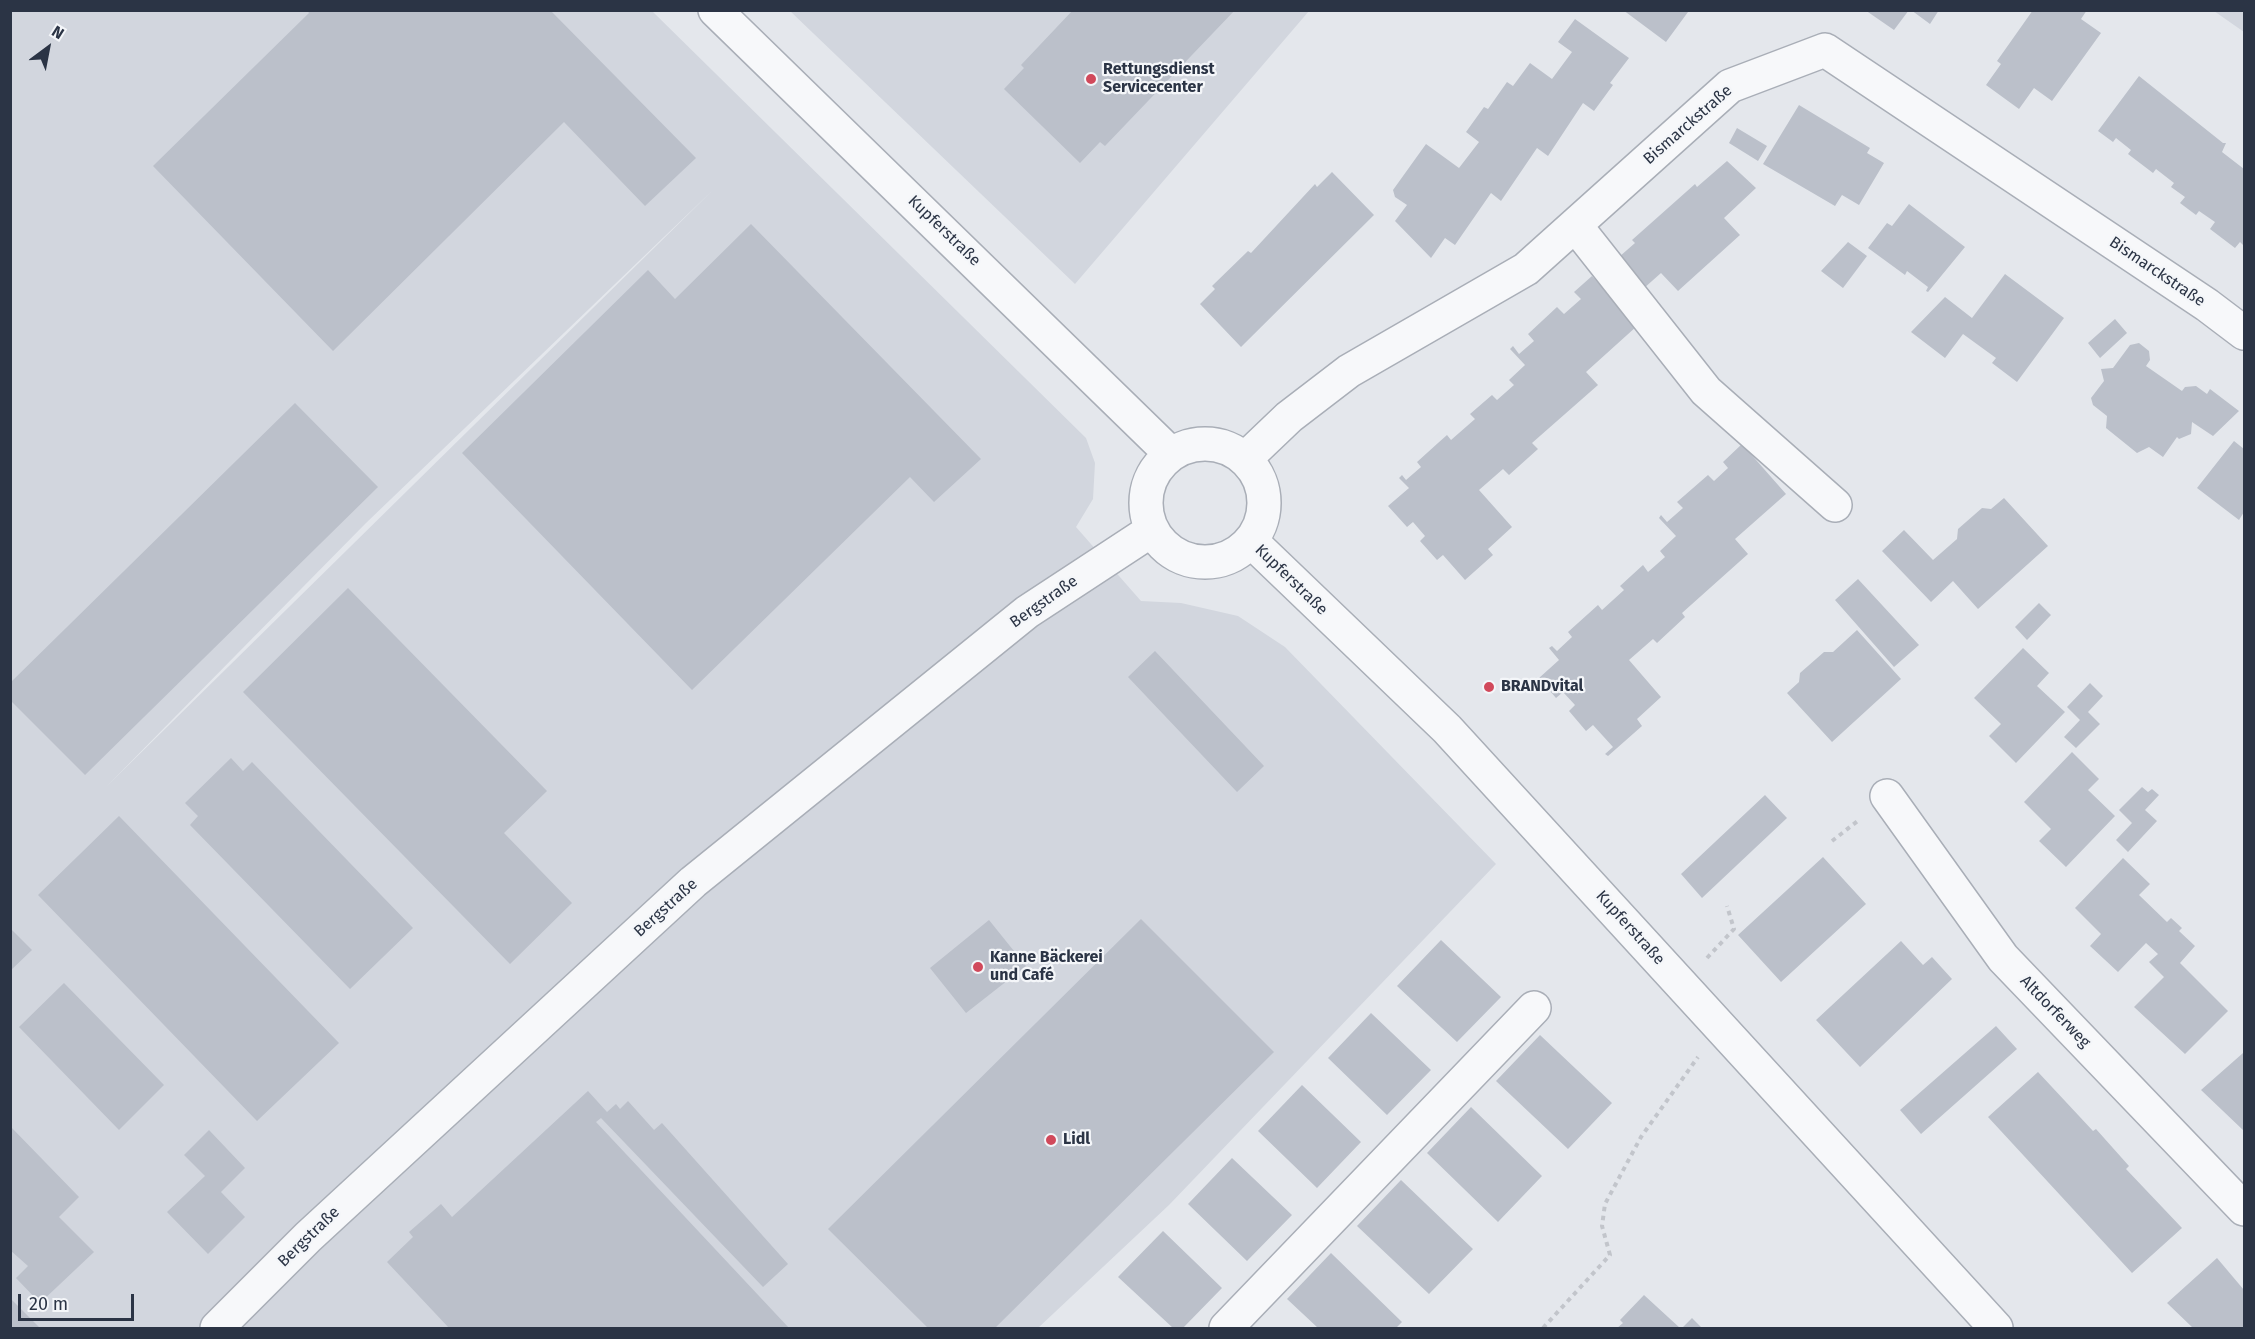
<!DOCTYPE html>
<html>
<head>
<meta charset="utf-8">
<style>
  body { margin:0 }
  #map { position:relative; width:2255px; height:1339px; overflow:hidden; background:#e4e7ec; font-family:"Fira Sans",sans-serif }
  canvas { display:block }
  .frame { position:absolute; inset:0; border:12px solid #2b3445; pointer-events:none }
  .north { position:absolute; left:18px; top:18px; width:60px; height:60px; -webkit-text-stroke:4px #f4f6f9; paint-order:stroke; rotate:32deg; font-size:16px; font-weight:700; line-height:24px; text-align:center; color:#2b3445 }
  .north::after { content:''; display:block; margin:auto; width:21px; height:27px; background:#2b3445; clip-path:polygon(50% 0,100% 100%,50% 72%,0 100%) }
  .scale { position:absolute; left:18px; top:1294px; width:116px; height:27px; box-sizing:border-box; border:3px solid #2b3445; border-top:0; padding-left:8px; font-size:18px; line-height:21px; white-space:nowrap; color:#2b3445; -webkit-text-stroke:4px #f4f6f9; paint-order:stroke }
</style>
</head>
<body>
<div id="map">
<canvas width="2255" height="1339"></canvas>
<div class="frame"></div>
<div class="north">N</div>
<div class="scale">20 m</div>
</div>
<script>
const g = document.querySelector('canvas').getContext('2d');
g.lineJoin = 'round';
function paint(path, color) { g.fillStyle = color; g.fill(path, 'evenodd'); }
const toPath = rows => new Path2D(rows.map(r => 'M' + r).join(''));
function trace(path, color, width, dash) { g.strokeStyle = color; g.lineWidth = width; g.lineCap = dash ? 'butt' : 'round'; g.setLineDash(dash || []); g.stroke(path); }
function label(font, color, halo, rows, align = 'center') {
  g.font = font + ' "Fira Sans",sans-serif'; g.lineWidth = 4.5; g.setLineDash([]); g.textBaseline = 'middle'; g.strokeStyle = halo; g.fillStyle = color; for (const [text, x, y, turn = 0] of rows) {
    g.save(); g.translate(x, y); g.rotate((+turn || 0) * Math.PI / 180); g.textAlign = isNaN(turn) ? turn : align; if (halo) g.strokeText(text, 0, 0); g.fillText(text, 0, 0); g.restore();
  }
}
paint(toPath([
  [10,11,652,11,1086,438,1095,463,1093,499,1076,527,1141,601,1181,603,1238,616,1285,647,1496,864,1169,1205,1038,1328,11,1328],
  [714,189,107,786,366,523],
  [790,11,1309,11,1075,284],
  [2214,11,2244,11,2244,32]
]), '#d2d6de');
paint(toPath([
  [307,10,550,10,696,158,645,206,564,122,333,351,153,166,309,13],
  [1073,10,1235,10,1105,146,1100,142,1080,163,1004,89,1024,68,1021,65],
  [1623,10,1687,10,1688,12,1666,42],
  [1865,10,1909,10,1894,30],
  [1911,10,1939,10,1930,24],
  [2033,10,2087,10,2081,19,2101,33,2052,101,2034,88,2019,109,1986,85,2001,64,1997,61],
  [1575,19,1629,58,1610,83,1613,85,1594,111,1583,103,1548,156,1537,148,1501,201,1491,193,1455,245,1445,238,1431,258,1395,221,1407,205,1395,197,1393,190,1426,144,1459,168,1479,142,1466,132,1484,107,1488,109,1507,82,1513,86,1530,63,1552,79,1572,52,1558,42],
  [2139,76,2223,143,2226,143,2222,152,2244,169,2244,246,2240,242,2235,248,2210,229,2215,222,2199,211,2196,215,2180,203,2185,197,2171,187,2174,183,2156,169,2153,173,2128,154,2131,150,2116,138,2113,142,2098,131],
  [1799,105,1870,148,1867,153,1884,163,1859,205,1842,195,1835,206,1763,164],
  [1737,128,1767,146,1758,161,1729,143],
  [1727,161,1756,188,1724,218,1740,235,1678,291,1661,273,1643,289,1619,257,1635,243,1632,240,1695,184,1697,187],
  [1332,172,1374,215,1241,347,1200,304,1215,289,1212,286,1248,251,1251,253,1315,184,1317,187],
  [1909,204,1965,247,1928,292,1926,291,1928,287,1907,271,1905,275,1868,248,1887,223,1892,226],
  [751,224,981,459,934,502,910,477,692,690,462,453,648,270,675,299],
  [1848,242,1867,256,1843,288,1821,271],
  [2005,274,2064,318,2017,382,1992,363,1996,358,1963,334,1945,358,1911,332,1945,297,1972,318],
  [1592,276,1637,326,1586,372,1598,385,1532,443,1538,449,1509,475,1503,469,1479,490,1512,527,1488,549,1493,555,1465,580,1443,555,1437,560,1420,541,1425,536,1413,522,1407,527,1388,506,1409,488,1399,478,1402,475,1406,480,1421,467,1417,462,1438,443,1447,435,1451,440,1475,419,1470,414,1492,395,1497,400,1514,385,1509,380,1525,365,1510,349,1513,346,1519,354,1534,341,1528,334,1557,307,1564,314,1581,299,1574,292],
  [2115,319,2127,333,2100,358,2088,343],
  [2139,343,2149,351,2150,360,2146,366,2182,391,2185,387,2196,386,2207,394,2210,389,2239,411,2213,436,2192,422,2191,434,2179,439,2177,437,2163,457,2149,447,2137,453,2106,428,2107,416,2093,405,2091,398,2104,381,2101,369,2113,368,2130,345],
  [295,403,378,487,85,775,10,700,10,683],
  [2234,441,2244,449,2244,512,2239,520,2197,488],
  [1742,444,1786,494,1735,539,1748,554,1682,613,1685,617,1657,643,1653,639,1629,660,1661,697,1637,719,1642,726,1608,756,1605,754,1613,747,1593,725,1586,731,1569,711,1575,705,1563,692,1556,698,1539,678,1559,660,1549,648,1552,646,1557,651,1572,637,1568,632,1598,605,1602,610,1624,590,1620,586,1643,565,1648,572,1665,557,1660,551,1676,536,1659,518,1661,515,1667,522,1683,508,1677,502,1708,475,1714,481,1728,468,1723,462],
  [2004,498,2048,546,1978,609,1953,581,1931,602,1882,551,1904,530,1933,560,1957,539,1958,529,1982,508,1991,509],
  [1858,579,1919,645,1894,667,1835,600],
  [348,588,547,791,504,833,572,903,510,964,243,692],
  [2039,603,2051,615,2027,640,2015,627],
  [1857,630,1901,679,1832,742,1787,693,1799,682,1800,673,1824,652,1833,652],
  [2023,648,2049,673,2037,686,2065,712,2016,763,1989,736,2001,724,1974,698],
  [1155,651,1264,766,1237,792,1128,677],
  [2090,683,2103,696,2088,712,2100,724,2076,748,2064,737,2080,720,2067,707],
  [2072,752,2099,779,2088,790,2115,816,2066,867,2039,841,2051,829,2024,802],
  [231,758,243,771,252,762,413,928,350,989,190,825,198,816,185,803],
  [2142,787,2148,792,2152,789,2159,795,2145,810,2157,821,2128,852,2116,840,2132,823,2119,810],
  [1765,795,1787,818,1702,898,1681,874],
  [119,816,339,1043,257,1121,38,895],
  [1823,857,1866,904,1781,982,1738,935],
  [2123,858,2150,884,2139,895,2167,922,2171,918,2182,928,2179,931,2195,946,2180,963,2228,1011,2185,1054,2134,1007,2164,977,2149,962,2158,954,2146,943,2118,972,2090,946,2101,934,2075,908],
  [1141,919,1274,1052,995,1328,928,1328,828,1229],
  [989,920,1026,966,966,1013,930,968],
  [10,928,32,950,10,971],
  [1441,940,1501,997,1457,1042,1397,986],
  [1901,941,1923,965,1932,957,1952,979,1860,1067,1816,1020],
  [64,983,164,1085,119,1130,19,1027],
  [1371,1013,1431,1070,1387,1115,1328,1058],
  [1996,1026,2017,1049,1921,1134,1900,1110],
  [1540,1035,1612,1103,1568,1149,1496,1081],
  [2243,1053,2244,1055,2244,1131,2201,1090],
  [2038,1072,2093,1131,2096,1129,2129,1166,2126,1169,2182,1228,2132,1273,1988,1117],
  [1302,1085,1361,1142,1317,1188,1258,1131],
  [588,1091,607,1112,616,1104,620,1109,628,1101,654,1130,662,1123,788,1264,763,1287,601,1118,596,1122,789,1328,449,1328,387,1262,413,1237,409,1232,441,1204,452,1217],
  [1471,1107,1542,1176,1498,1222,1427,1153],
  [10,1126,79,1197,59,1217,94,1252,40,1303,16,1278,28,1266,10,1250],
  [209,1130,245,1168,221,1192,245,1217,208,1254,167,1212,205,1176,184,1155],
  [1232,1158,1292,1215,1247,1261,1188,1204],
  [1401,1180,1473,1249,1429,1294,1357,1226],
  [1163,1231,1222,1288,1183,1328,1173,1328,1118,1277],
  [1331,1253,1402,1322,1396,1328,1318,1328,1287,1299],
  [2217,1258,2244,1290,2244,1328,2193,1328,2167,1303],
  [1644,1295,1680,1328,1617,1328,1623,1323,1620,1320],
  [10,1298,40,1328,10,1328],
  [1692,1318,1702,1328,1682,1328]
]), '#bbc0ca');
const minor = toPath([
  [715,10,1171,454],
  [1575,225,1706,391,1835,505],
  '1146 503a59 59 0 1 1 118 0a59 59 0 1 1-118 0Z',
  [1245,459,1289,417,1349,371,1526,269,1730,86,1825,50,2207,305,2244,333],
  [1251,541,1447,729,1996,1328],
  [1887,796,2003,958,2244,1209],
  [217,1328,308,1237,693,882,1027,612,1152,530],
  [1226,1328,1534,1008]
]);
trace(minor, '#a9aeb7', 36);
trace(toPath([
  [1832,841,1859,820],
  [1707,958,1734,929,1727,906],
  [1543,1328,1610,1255,1602,1226,1605,1204,1641,1137,1698,1057]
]), '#c2c5cb', 4, [4.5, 4.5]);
trace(minor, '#f7f8fa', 33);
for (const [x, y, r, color] of [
  [1091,79,6,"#d1495b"],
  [1489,687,6,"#d1495b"],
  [978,967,6,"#d1495b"],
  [1051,1140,6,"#d1495b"]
]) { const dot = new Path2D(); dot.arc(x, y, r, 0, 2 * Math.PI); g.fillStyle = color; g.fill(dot); trace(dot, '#f4f6f9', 2); }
label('bold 16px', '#2b3445', '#f4f6f9', [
  ["Rettungsdienst",1103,70],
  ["Servicecenter",1103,88],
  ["BRANDvital",1501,687],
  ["Kanne Bäckerei",990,958],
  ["und Café",990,976],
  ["Lidl",1063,1140]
], 'left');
label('16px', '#2b3445', '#f4f6f9', [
  ["Bismarckstraße",1688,125,-41],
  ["Kupferstraße",944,231,44],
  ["Bismarckstraße",2157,272,34],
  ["Kupferstraße",1291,580,44],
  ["Bergstraße",1044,602,-35],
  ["Bergstraße",666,908,-42],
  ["Kupferstraße",1630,928,48],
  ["Altdorferweg",2055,1012,46],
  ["Bergstraße",309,1237,-44]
]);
</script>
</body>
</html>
